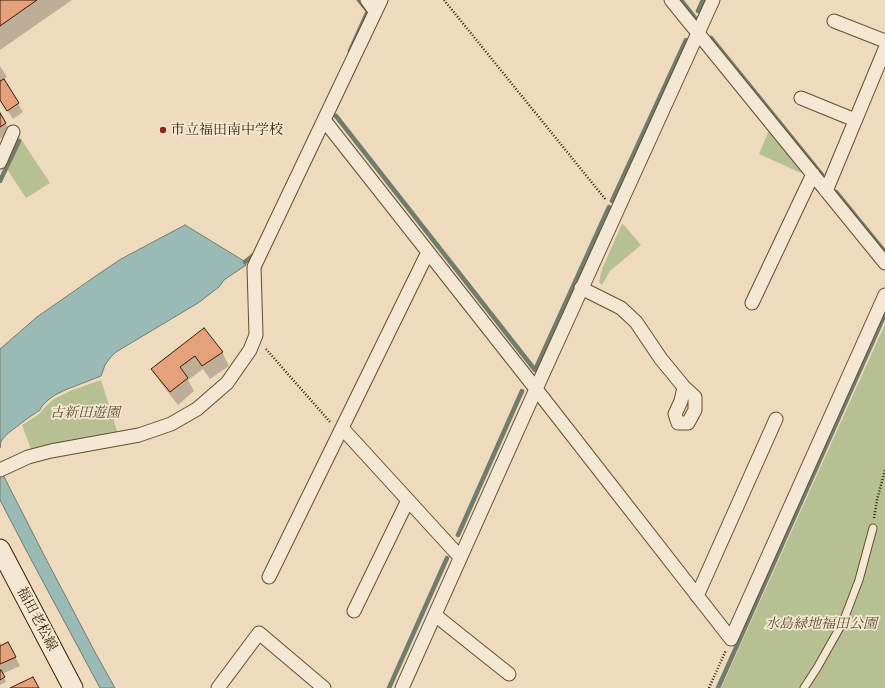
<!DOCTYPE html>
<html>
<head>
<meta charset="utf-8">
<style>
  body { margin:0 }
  canvas { display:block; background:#eedabd }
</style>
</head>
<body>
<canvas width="885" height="688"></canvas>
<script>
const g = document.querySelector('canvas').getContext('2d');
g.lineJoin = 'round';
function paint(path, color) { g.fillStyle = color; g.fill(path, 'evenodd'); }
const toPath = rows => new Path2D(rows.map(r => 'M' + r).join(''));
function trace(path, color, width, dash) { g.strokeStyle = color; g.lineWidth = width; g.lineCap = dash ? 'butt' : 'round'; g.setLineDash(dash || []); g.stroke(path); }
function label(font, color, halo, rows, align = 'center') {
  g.font = font + ' "Libre Caslon Text","Noto Serif JP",serif'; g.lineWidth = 3.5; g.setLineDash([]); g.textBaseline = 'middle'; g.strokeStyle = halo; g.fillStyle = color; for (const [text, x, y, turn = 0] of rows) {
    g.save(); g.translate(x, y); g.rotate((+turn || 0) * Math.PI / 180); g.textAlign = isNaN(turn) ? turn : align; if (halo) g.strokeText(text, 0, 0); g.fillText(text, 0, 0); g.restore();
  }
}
paint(toPath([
  [769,130,801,167,801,173,759,154],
  [19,136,50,183,26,198,5,166],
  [622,224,624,225,641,245,610,271,602,285,599,282,602,269],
  [885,324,885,688,721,688],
  [101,380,118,434,32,452,22,425,38,415,48,404,54,399,70,391]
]), '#b6c093');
const water = toPath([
  [185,225,244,261,246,265,224,280,219,287,198,303,116,352,110,358,105,365,101,376,65,390,55,395,48,400,42,406,40,410,28,418,7,434,1,441,0,448,0,349,37,317,100,273,121,259,185,225],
  [0,469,46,559,96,654,115,688,100,688,26,550,0,500,0,469]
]);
paint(water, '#99bab5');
trace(water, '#717c6d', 1);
paint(toPath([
  [0,0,72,0,0,50],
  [0,66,7,77,3,79,23,112,13,119,0,100],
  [0,115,11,132,0,139],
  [204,329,222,352,229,366,210,379,203,369,188,380,194,391,178,405,160,382,152,369],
  [0,642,2,646,13,652,20,666,2,674,6,682,0,685]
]), '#0003');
trace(toPath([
  [681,0,695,18],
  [698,11,703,0],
  [711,38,822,175],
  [350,51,368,11,359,0],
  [336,116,535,370],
  [0,181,19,141],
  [836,192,885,252],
  [612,201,686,40],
  [245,262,256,253],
  [536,368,609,207],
  [458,535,522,391],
  [389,688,447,558],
  [718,688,885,314]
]), '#717c6d', 4.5);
const building = toPath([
  [0,0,37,0,0,26,0,0],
  [4,79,19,103,7,111,0,100,0,81,4,79],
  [0,113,6,123,0,127,0,113],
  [204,328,223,352,202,366,195,356,180,367,188,378,170,392,151,369,204,328],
  [8,642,16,657,0,664,0,646,8,642],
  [0,670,1,670,5,677,0,680,0,670],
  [33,677,39,688,10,688,33,677]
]);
paint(building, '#e4a17c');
trace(building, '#361f00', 1);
const service = toPath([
  [804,688,817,668,843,622,859,580,873,528]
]);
const minor = toPath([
  [367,0,375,11],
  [671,0,885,263],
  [834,21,885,41],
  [801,98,855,120],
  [324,120,536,389,731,639,885,295],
  [0,162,13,132],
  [826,191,885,49],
  [581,288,621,308,636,322,661,359,684,387,695,397,695,410,688,423,678,423,675,414,681,401,684,387],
  [752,303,813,174],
  [342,428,460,557],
  [0,470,28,457,51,451,139,435,171,424,197,409,227,383,250,350,256,335,254,267,381,0],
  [269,577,428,252],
  [697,596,776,419],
  [354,611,408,500],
  [435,615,509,674],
  [218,688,259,633,324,688],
  [402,688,536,389,713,0]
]);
const secondary = toPath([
  [0,549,73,688]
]);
trace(service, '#644e2f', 9);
trace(minor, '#644e2f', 15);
trace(secondary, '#361f00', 21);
trace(toPath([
  [444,0,606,200],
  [266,349,330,422],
  [874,518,877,500,885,470],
  [709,688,726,650]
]), '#361f00', 2.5, [1, 2]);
trace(service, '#f4e7d4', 7);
trace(minor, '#f4e7d4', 13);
trace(secondary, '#f4e7d4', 19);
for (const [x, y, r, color] of [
  [163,130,4,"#8f2418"]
]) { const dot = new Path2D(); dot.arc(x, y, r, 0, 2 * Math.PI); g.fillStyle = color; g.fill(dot); trace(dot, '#f4e7d4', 1.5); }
label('14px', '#361f00', '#f4e7d4', [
  ["市立福田南中学校",171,130]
], 'left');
label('italic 14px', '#5c4f2c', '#f4e7d4', [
  ["古新田遊園",85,413],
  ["水島緑地福田公園",821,624]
]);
label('14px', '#361f00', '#f4e7d4', [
  ["福田老松線",37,619,62]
]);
</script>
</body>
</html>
